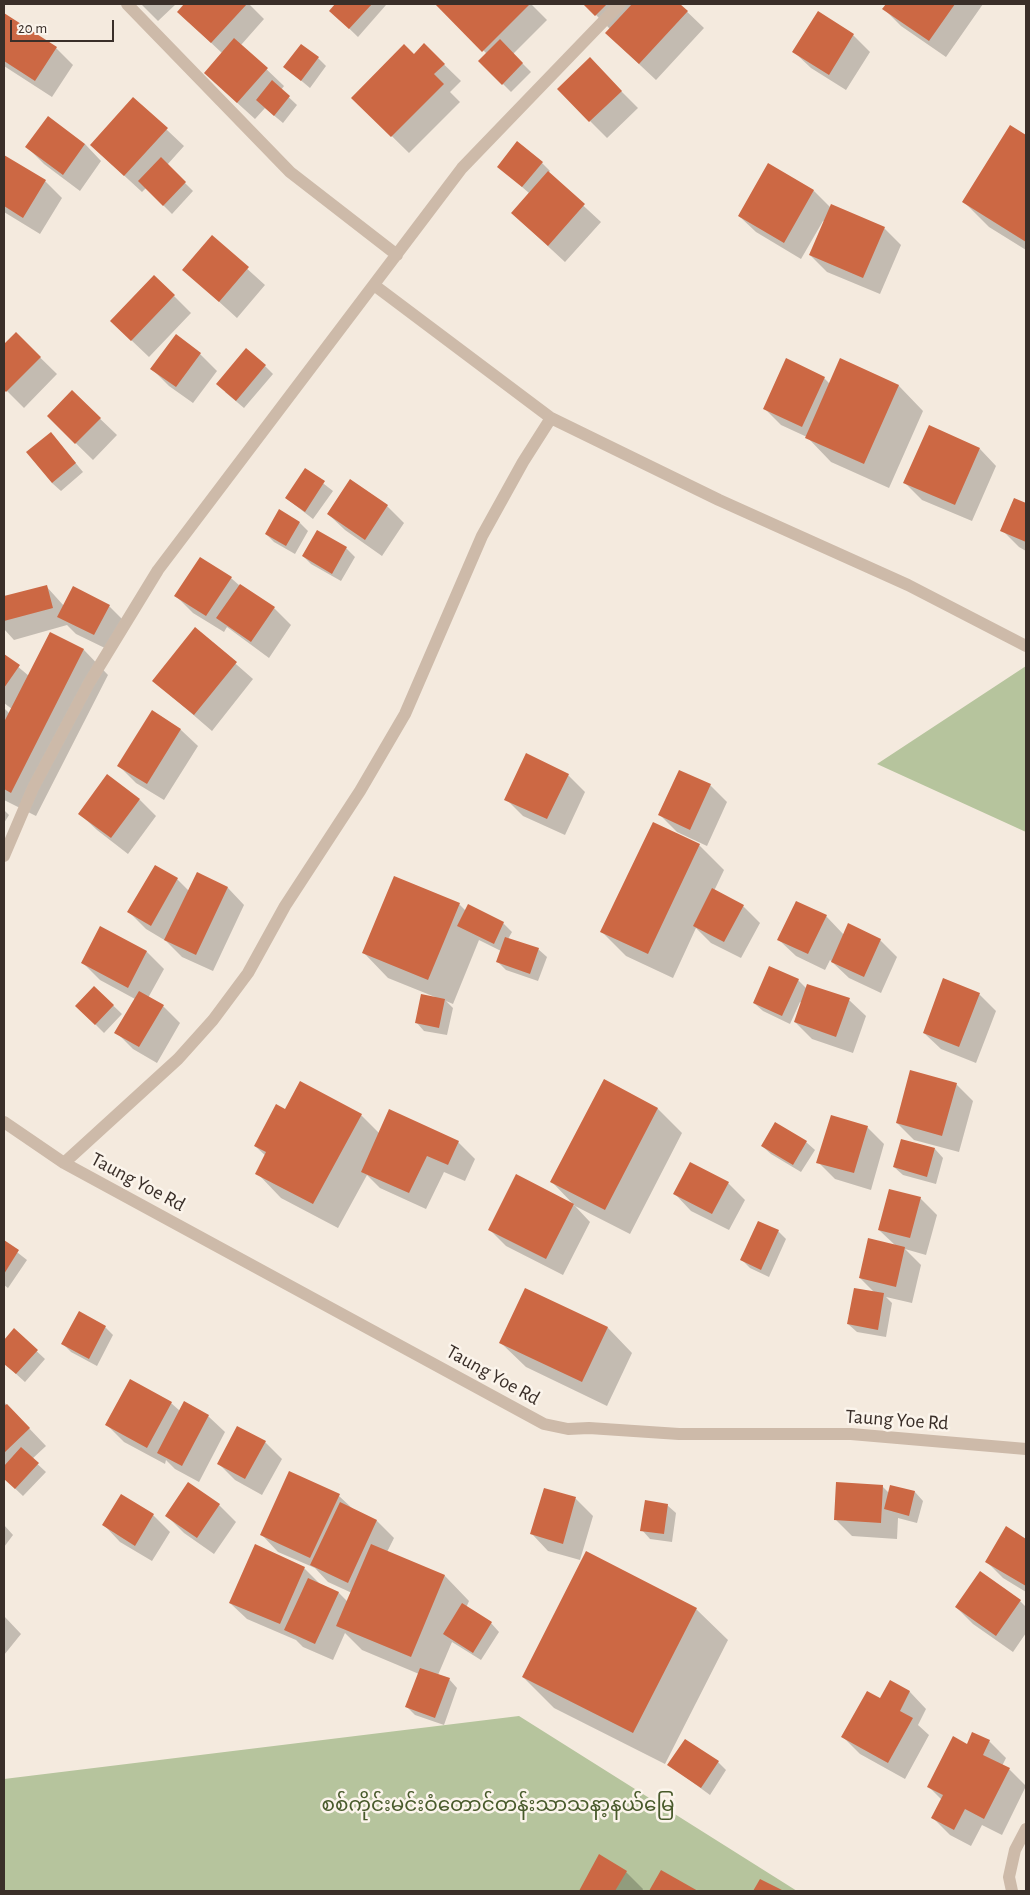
<!DOCTYPE html>
<html>
<head>
<meta charset="utf-8">
<style>
  body { margin:0 }
  #map { position:relative; width:1030px; height:1895px; overflow:hidden; background:#f4eade; font-family:"Alegreya Sans",sans-serif }
  canvas { display:block }
  .frame { position:absolute; inset:0; border:5px solid #3a2f29; pointer-events:none }
  .scale { position:absolute; left:10px; top:20px; width:104px; height:22px; box-sizing:border-box; border:2px solid #3a2f29; border-top:0; padding-left:6px; font-size:15px; line-height:18px; white-space:nowrap; color:#3a2f29; -webkit-text-stroke:4px #fbf4eb; paint-order:stroke }
</style>
</head>
<body>
<div id="map">
<canvas width="1030" height="1895"></canvas>
<div class="frame"></div>
<div class="scale">20 m</div>
</div>
<script>
const g = document.querySelector('canvas').getContext('2d');
g.lineJoin = 'round';
function paint(path, color) { g.fillStyle = color; g.fill(path, 'evenodd'); }
const toPath = rows => new Path2D(rows.map(r => 'M' + r).join(''));
function trace(path, color, width, dash) { g.strokeStyle = color; g.lineWidth = width; g.lineCap = dash ? 'butt' : 'round'; g.setLineDash(dash || []); g.stroke(path); }
function label(font, color, halo, rows, align = 'center') {
  g.font = font + ' "Alegreya Sans","Noto Sans Myanmar",sans-serif'; g.lineWidth = 5; g.setLineDash([]); g.textBaseline = 'middle'; g.strokeStyle = halo; g.fillStyle = color; for (const [text, x, y, turn = 0] of rows) {
    g.save(); g.translate(x, y); g.rotate((+turn || 0) * Math.PI / 180); g.textAlign = isNaN(turn) ? turn : align; if (halo) g.strokeText(text, 0, 0); g.fillText(text, 0, 0); g.restore();
  }
}
paint(toPath([
  [1026,666,1026,832,877,764],
  [519,1716,797,1891,4,1891,4,1779]
]), '#b6c49d');
paint(toPath([
  [141,4,176,4,158,21],
  [186,4,249,4,264,19,241,45,284,86,281,90,297,105,283,123,265,108,255,119,222,89,222,53,178,12],
  [337,4,385,4,386,5,358,37,331,11],
  [437,4,531,4,547,20,513,54,531,72,511,92,480,61,487,54],
  [585,4,679,4,704,28,656,80,624,50,610,29],
  [887,4,983,4,946,57,901,26,884,9],
  [4,14,56,48,73,65,52,97,4,66],
  [853,35,870,52,846,90,811,68,794,52],
  [424,45,461,81,450,92,460,102,409,153,353,98,414,55],
  [318,58,326,66,310,88,285,67],
  [606,76,638,108,607,138,590,121],
  [134,99,184,146,167,165,193,191,172,214,146,188,142,192,91,145],
  [1010,127,1026,137,1026,250,989,227,964,202],
  [85,144,101,161,80,191,44,164,27,147],
  [4,156,45,181,62,198,40,234,4,212],
  [542,163,550,171,548,173,601,222,565,262,512,213,529,193,499,167],
  [768,165,814,191,831,208,884,228,901,245,880,294,827,272,810,255,825,222,823,221,801,259,756,232,739,216],
  [212,237,265,285,237,318,184,270],
  [174,296,191,313,149,357,129,338],
  [16,334,57,374,24,408,4,388,4,346],
  [176,336,200,354,217,371,193,403,169,386,152,369],
  [841,360,899,386,923,411,889,488,831,462,807,437,781,425,764,408,824,378,830,384],
  [265,366,273,374,244,408,225,392],
  [72,392,117,435,93,460,48,416],
  [51,433,83,472,61,491,52,483],
  [980,449,996,466,972,521,922,500,905,483],
  [306,470,333,491,313,519,286,498],
  [350,481,387,506,404,523,382,556,345,530,328,514],
  [1015,499,1026,504,1026,551,1019,547,1002,530],
  [300,523,308,531,295,554,274,542,266,534],
  [317,532,346,548,355,557,341,581,311,564,303,556],
  [231,578,240,586,274,608,291,625,269,658,227,627,224,632,193,613,176,596],
  [46,586,64,606,109,606,126,623,111,651,76,634,67,625,14,640,4,629,4,597],
  [196,629,253,679,212,731,154,681],
  [50,633,84,650,108,675,36,816,4,800,4,708,10,714,12,709,4,703,4,655,29,676],
  [153,712,181,730,198,746,164,800,136,783,119,766],
  [568,775,585,792,565,835,523,816,506,799],
  [710,785,727,802,707,846,677,832,660,815],
  [140,800,156,816,128,854,97,830,80,814],
  [4,810,9,815,4,823],
  [653,823,699,845,724,870,714,891,743,906,760,923,741,958,711,943,696,928,673,978,626,956,602,932],
  [155,866,177,879,189,891,197,873,228,888,244,905,213,971,182,957,166,941,146,929,129,912],
  [459,904,466,911,503,923,512,932,508,939,538,949,547,957,538,981,506,970,497,961,501,951,479,940,453,1004,446,1001,453,1008,447,1035,424,1031,416,1022,435,997,388,978,364,953],
  [826,916,844,935,880,940,897,957,881,993,849,978,830,960,825,970,796,956,779,940],
  [101,928,147,952,164,969,148,998,163,1006,180,1023,157,1063,133,1049,116,1032,135,999,100,980,83,963],
  [798,980,807,989,849,1000,866,1016,853,1053,812,1039,795,1022,802,1003,800,1002,790,1024,763,1011,754,1003],
  [95,988,122,1014,104,1033,77,1006],
  [979,994,996,1011,976,1063,941,1049,924,1033],
  [604,1081,658,1109,682,1133,630,1234,575,1206,590,1222,563,1275,506,1246,489,1229,517,1176,575,1206,552,1182],
  [956,1084,973,1101,959,1152,914,1140,897,1123],
  [285,1111,361,1115,380,1134,458,1142,475,1159,465,1181,444,1172,426,1209,380,1188,367,1175,338,1228,281,1198,257,1173,266,1156,255,1146],
  [867,1127,884,1144,871,1190,835,1179,818,1162],
  [806,1142,815,1150,801,1172,771,1154,762,1146],
  [935,1149,943,1158,936,1184,903,1175,894,1167],
  [728,1183,745,1200,729,1230,691,1211,675,1194],
  [920,1198,937,1215,926,1255,905,1249,921,1265,912,1303,886,1297,892,1303,886,1337,857,1332,848,1324,875,1293,860,1278,896,1246,879,1230],
  [778,1231,786,1239,769,1277,750,1268,742,1260],
  [4,1242,27,1260,8,1288,4,1285],
  [526,1289,608,1328,632,1353,607,1406,526,1367,501,1343],
  [105,1327,113,1335,97,1366,71,1352,63,1344],
  [14,1330,45,1359,25,1382,4,1363,4,1342],
  [4,1402,46,1446,32,1459,46,1472,23,1496,4,1478],
  [171,1403,180,1411,208,1416,225,1432,199,1482,175,1469,166,1460,165,1464,124,1442,107,1425],
  [265,1442,282,1459,262,1495,235,1480,218,1463],
  [290,1473,339,1496,354,1510,377,1521,394,1538,387,1552,445,1576,469,1601,466,1608,491,1623,499,1632,481,1660,452,1642,438,1675,449,1679,457,1688,444,1725,415,1715,407,1707,419,1674,362,1650,345,1633,333,1660,303,1647,296,1640,247,1619,230,1603,304,1568,321,1585,339,1593,348,1602,352,1593,328,1582,315,1568,278,1552,262,1535],
  [882,1486,889,1493,891,1487,915,1492,923,1501,917,1523,898,1518,897,1539,852,1536,835,1519],
  [544,1489,576,1499,593,1516,580,1560,548,1551,532,1534],
  [121,1496,153,1515,170,1532,152,1561,120,1542,104,1525],
  [219,1505,236,1522,214,1554,184,1533,167,1516],
  [667,1505,676,1513,672,1542,650,1539,642,1530],
  [4,1525,13,1535,4,1547],
  [1007,1528,1026,1540,1026,1592,1003,1578,986,1561],
  [1020,1601,1026,1607,1026,1633,1013,1652,973,1624,956,1607],
  [696,1609,728,1640,665,1764,554,1708,523,1677],
  [4,1616,21,1634,4,1655],
  [891,1682,910,1692,926,1709,918,1725,929,1735,905,1779,860,1754,843,1737,881,1699],
  [989,1741,1006,1758,1002,1766,1009,1769,1026,1786,1002,1835,982,1825,971,1846,950,1835,933,1818,942,1800,929,1787,967,1746],
  [718,1762,726,1770,710,1795,669,1765],
  [599,1856,626,1872,643,1889,642,1891,580,1891]
]), '#0003');
paint(toPath([
  [184,4,247,4,211,43,177,12],
  [335,4,372,4,349,29,329,11],
  [435,4,530,4,482,52],
  [583,4,607,4,595,16],
  [632,4,680,4,688,11,639,64,605,33],
  [886,4,955,4,929,41,882,9],
  [818,11,854,34,829,75,792,52],
  [4,13,57,47,35,81,4,61],
  [234,38,268,68,237,103,204,73],
  [500,39,523,63,502,85,478,61],
  [424,43,445,64,434,74,444,84,391,137,351,98,404,44,414,54],
  [301,44,319,57,301,81,283,67],
  [590,57,622,91,589,122,557,89],
  [272,80,290,96,274,116,256,100],
  [133,97,168,128,124,176,90,145],
  [48,116,85,144,63,175,25,147],
  [1010,125,1026,135,1026,242,962,202],
  [517,141,543,162,522,187,497,167],
  [4,155,46,180,23,218,4,206],
  [161,157,186,182,163,206,138,181],
  [768,163,814,190,784,243,738,216],
  [548,171,585,204,548,246,511,213],
  [831,204,885,227,863,278,809,255],
  [212,235,249,267,219,302,182,270],
  [154,275,175,295,131,341,110,321],
  [16,332,41,357,6,392,4,390,4,344],
  [176,334,201,353,176,387,150,369],
  [246,348,266,365,236,401,216,384],
  [786,358,825,377,802,427,763,409],
  [840,358,899,385,864,464,805,438],
  [72,390,101,418,75,444,47,416],
  [929,425,980,448,955,505,903,483],
  [51,432,76,463,52,483,26,452],
  [305,468,325,481,305,512,285,498],
  [350,479,388,505,365,540,327,514],
  [1014,498,1026,503,1026,542,1000,531],
  [279,509,300,522,286,546,265,534],
  [317,530,347,547,332,574,302,556],
  [200,557,232,577,206,616,174,596],
  [240,584,275,607,251,642,216,618],
  [47,585,53,608,4,621,4,596],
  [73,586,110,605,94,635,57,617],
  [195,627,237,662,194,715,152,681],
  [50,632,84,649,11,793,4,789,4,722],
  [4,654,20,665,4,688],
  [152,710,181,729,147,784,117,766],
  [526,753,569,774,547,819,504,800],
  [679,770,711,784,690,830,658,815],
  [107,774,140,799,111,838,78,814],
  [653,822,700,844,648,954,600,932],
  [155,865,178,878,151,926,127,912],
  [197,872,228,887,196,955,164,940],
  [394,876,460,903,428,980,362,953],
  [712,888,744,905,724,942,693,926],
  [796,901,827,915,808,954,777,940],
  [468,904,504,922,494,944,457,926],
  [848,923,881,939,864,977,831,962],
  [100,926,147,951,128,988,81,963],
  [505,937,539,948,530,974,496,962],
  [769,966,799,979,782,1016,753,1003],
  [943,978,980,993,959,1047,923,1033],
  [807,984,850,998,836,1037,794,1022],
  [94,986,114,1005,95,1025,75,1006],
  [139,991,164,1005,139,1047,114,1033],
  [421,994,445,999,439,1028,415,1023],
  [910,1070,957,1083,942,1136,896,1123],
  [604,1079,658,1108,605,1210,550,1182],
  [300,1081,362,1114,313,1204,255,1174,266,1152,254,1146,276,1104,285,1109],
  [389,1109,459,1141,448,1165,427,1156,409,1193,361,1172],
  [831,1115,868,1126,854,1173,816,1163],
  [775,1122,807,1141,793,1165,761,1146],
  [901,1139,935,1148,927,1177,893,1167],
  [690,1162,729,1182,712,1214,673,1194],
  [516,1174,574,1204,546,1259,488,1230],
  [889,1189,921,1197,910,1238,878,1230],
  [758,1221,779,1230,761,1270,740,1260],
  [868,1238,905,1247,896,1287,859,1278],
  [4,1240,19,1250,4,1274],
  [525,1288,608,1327,582,1382,499,1343],
  [854,1288,884,1293,878,1330,847,1324],
  [79,1311,106,1326,89,1359,61,1344],
  [14,1328,38,1350,16,1374,4,1364,4,1340],
  [130,1379,172,1402,147,1448,105,1425],
  [184,1401,209,1415,182,1466,157,1453],
  [7,1404,30,1428,4,1453,4,1406],
  [237,1426,266,1441,245,1479,217,1464],
  [21,1447,39,1463,15,1489,4,1479,4,1466],
  [289,1471,340,1494,310,1558,260,1535],
  [188,1482,220,1504,197,1538,165,1516],
  [836,1482,883,1485,881,1523,834,1520],
  [890,1485,915,1491,909,1516,884,1509],
  [544,1488,576,1497,563,1544,530,1534],
  [121,1494,154,1514,135,1546,102,1525],
  [645,1500,668,1504,664,1534,640,1531],
  [340,1502,377,1520,348,1583,310,1565],
  [1006,1526,1026,1539,1026,1586,985,1562],
  [255,1544,305,1567,280,1624,229,1603],
  [371,1544,445,1575,411,1657,336,1626],
  [586,1551,697,1608,633,1733,522,1677],
  [980,1571,1021,1600,996,1636,955,1607],
  [308,1578,339,1592,315,1644,284,1630],
  [462,1603,492,1622,473,1653,443,1634],
  [420,1668,450,1678,435,1718,405,1707],
  [890,1680,910,1691,900,1711,913,1718,888,1763,841,1737,867,1691,880,1698],
  [972,1732,990,1740,983,1755,1010,1768,984,1819,965,1809,954,1830,931,1818,943,1795,927,1787,953,1736,967,1744],
  [685,1739,719,1761,701,1788,667,1765],
  [599,1854,627,1871,615,1891,579,1891],
  [661,1870,698,1891,649,1891],
  [760,1879,784,1891,753,1891]
]), '#cc6844');
trace(toPath([
  [127,4,290,172,397,255],
  [551,418,719,500,908,585,1026,646],
  [4,856,33,788,89,683,158,570,462,168,620,4],
  [4,1122,64,1163,544,1424,568,1429,589,1428,679,1434,851,1434,1026,1449],
  [64,1163,178,1059,213,1020,248,973,285,906,360,791,405,714,482,536,523,462,551,418,374,285],
  [1012,1891,1009,1877,1015,1850,1026,1829]
]), '#cdbaa9', 12);
label('20px', '#3a2f29', '#fbf4eb', [
  ["Taung Yoe Rd",138,1182,28],
  ["Taung Yoe Rd",493,1375,29],
  ["Taung Yoe Rd",897,1420,4]
]);
label('20px', '#485a2b', '#fbf4eb', [
  ["စစ်ကိုင်းမင်းဝံတောင်တန်းသာသနာ့နယ်မြေ",498,1805]
]);
</script>
</body>
</html>
